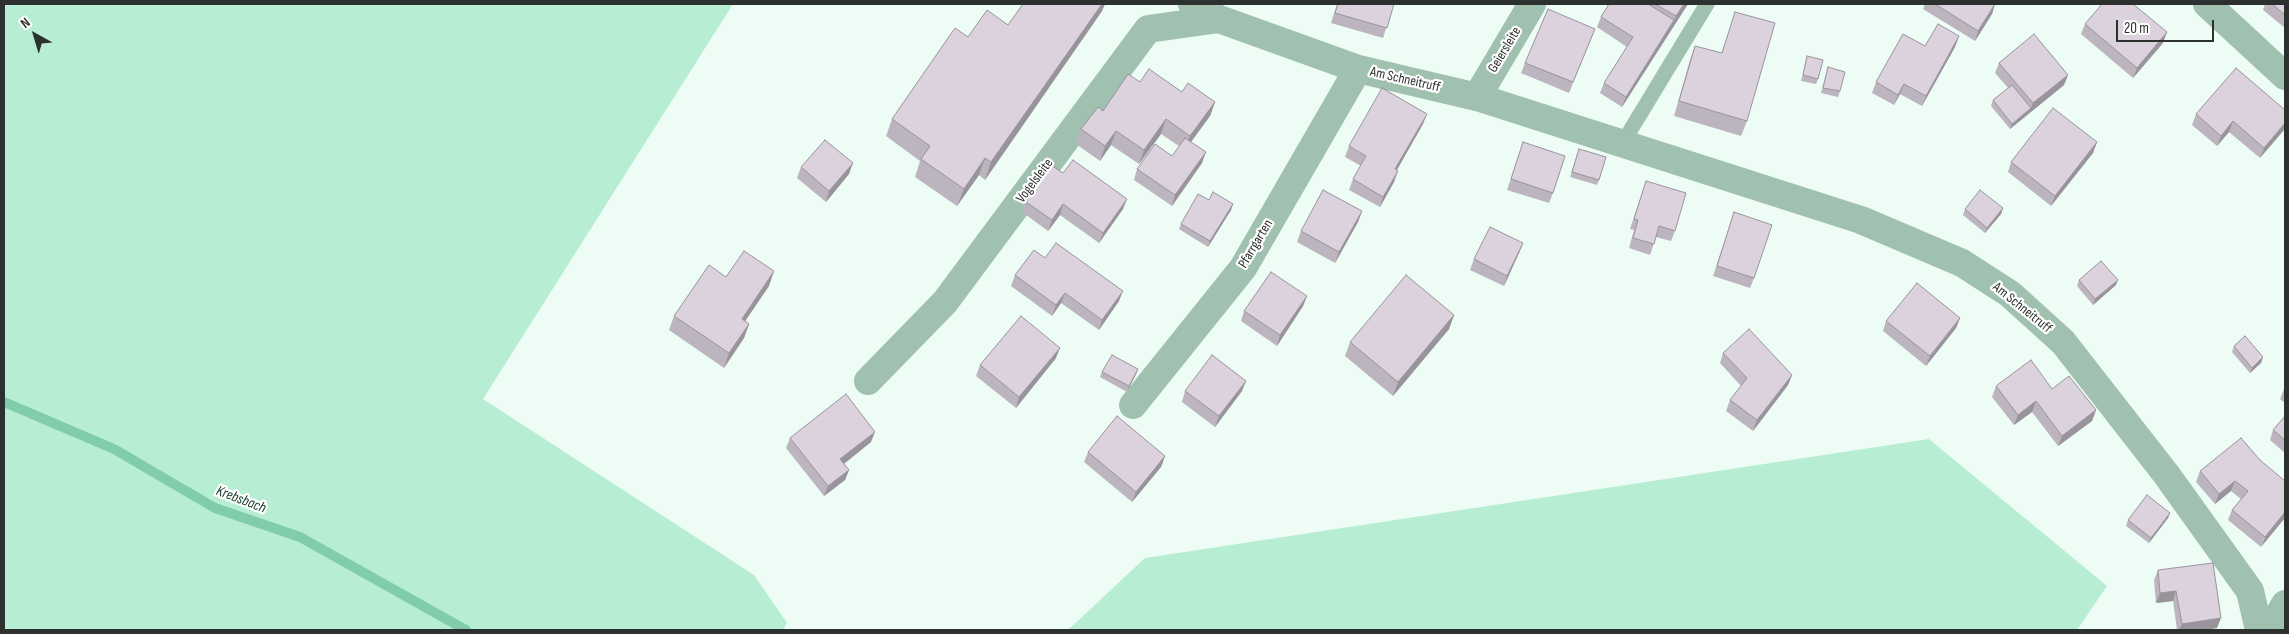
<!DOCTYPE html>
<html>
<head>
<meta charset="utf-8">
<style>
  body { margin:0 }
  #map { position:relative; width:2289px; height:634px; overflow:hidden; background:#edfcf4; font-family:"Sofia Sans Condensed",sans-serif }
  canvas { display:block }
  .frame { position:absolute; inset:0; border:5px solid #2c312f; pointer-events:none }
  .north { position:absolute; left:10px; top:10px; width:50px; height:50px; -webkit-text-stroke:4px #fff; paint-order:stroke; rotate:321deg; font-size:14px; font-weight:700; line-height:20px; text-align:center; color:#2c312f }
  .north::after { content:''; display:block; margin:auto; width:18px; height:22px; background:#2c312f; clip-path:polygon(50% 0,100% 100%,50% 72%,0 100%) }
  .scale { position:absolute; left:2116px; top:20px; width:98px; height:22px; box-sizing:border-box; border:2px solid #2c312f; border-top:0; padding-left:6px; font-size:15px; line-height:18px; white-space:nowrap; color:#2c312f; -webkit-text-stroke:4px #fff; paint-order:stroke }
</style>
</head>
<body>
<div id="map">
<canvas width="2289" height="634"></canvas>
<div class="frame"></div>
<div class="north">N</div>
<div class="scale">20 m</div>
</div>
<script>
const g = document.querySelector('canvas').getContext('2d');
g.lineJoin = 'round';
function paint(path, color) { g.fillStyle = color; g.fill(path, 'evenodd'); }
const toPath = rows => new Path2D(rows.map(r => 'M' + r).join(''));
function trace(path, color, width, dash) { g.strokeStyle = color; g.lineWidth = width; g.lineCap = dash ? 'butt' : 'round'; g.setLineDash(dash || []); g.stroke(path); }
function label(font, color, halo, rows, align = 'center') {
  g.font = font + ' "Sofia Sans Condensed",sans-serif'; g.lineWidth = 4.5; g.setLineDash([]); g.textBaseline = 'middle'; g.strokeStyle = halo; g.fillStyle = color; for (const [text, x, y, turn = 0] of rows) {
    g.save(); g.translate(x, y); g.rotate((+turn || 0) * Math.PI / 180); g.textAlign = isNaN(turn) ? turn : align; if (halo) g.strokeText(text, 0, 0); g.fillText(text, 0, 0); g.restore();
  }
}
paint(toPath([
  [4,4,733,4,483,399,754,575,787,623,783,630,4,630],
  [1929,439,2107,586,2077,630,1068,630,1145,558]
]), '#b7eed3');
trace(toPath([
  [4,402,114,449,215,508,300,537,466,630]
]), '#81cdaa', 10);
trace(toPath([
  [1622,144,1707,4]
]), '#a0c0b0', 15);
trace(toPath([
  [1192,4,1219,19,1358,69,1477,97,1861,220,1962,263,2010,294,2063,342,2166,474,2250,591,2259,630],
  [2207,4,2285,76],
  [1477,97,1532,4],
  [868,381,945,302,1148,29,1219,19],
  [1133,405,1243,268,1358,69],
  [2270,630,2285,604]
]), '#a0c0b0', 28);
paint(toPath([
  [1023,4,1105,4,1102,11,985,180,979,175,957,206,915,177,920,161,886,136,892,119,968,37,1008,25],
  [1337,4,1394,4,1383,38,1331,23],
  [1609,4,1688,4,1622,107,1600,93,1604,83,1627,47,1597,27,1601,17],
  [1925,4,1995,4,1992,14,1975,41,1923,9],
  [2265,4,2285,4,2285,28,2263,10],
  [1735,12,1747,121,1741,136,1674,116,1690,60,1695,46,1722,53],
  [2085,24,2163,43,2133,78,2081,34],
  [1595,29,1569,93,1521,73,1525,63],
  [1959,36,1955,47,1922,106,1900,94,1894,105,1872,93,1876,82,1925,46],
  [1807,56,1818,79,1816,84,1801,81],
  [1999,63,2068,75,2064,85,2010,129,1991,106,1993,100,2008,88,1995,73],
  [1828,67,1840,91,1838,97,1821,93],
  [1140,82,1182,92,1215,102,1210,116,1191,142,1202,163,1172,206,1134,180,1137,169,1172,156,1179,146,1161,134,1139,164,1111,145,1100,161,1076,144,1081,129,1103,111],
  [2285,110,2260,158,2229,132,2217,146,2192,125,2196,114],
  [1423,124,1397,170,1394,182,1380,207,1349,190,1353,179,1361,166,1345,157,1349,146],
  [1523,142,1553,193,1549,203,1507,190],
  [2097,142,2093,153,2051,206,2008,172,2011,162],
  [1577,154,1599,180,1597,185,1570,177],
  [801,167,849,174,826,202,797,178],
  [1063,173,1123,209,1099,243,1060,215,1048,231,1022,212,1026,202],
  [1646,181,1675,231,1671,241,1656,237,1650,255,1629,248,1634,230,1630,229],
  [1209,200,1233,204,1231,210,1208,247,1179,229,1181,224],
  [2003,208,2001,214,1985,233,1963,215,1965,209],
  [1362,211,1358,222,1335,263,1297,242,1301,231],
  [1734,212,1754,278,1750,288,1713,276],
  [1523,243,1519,253,1504,286,1470,270,1474,259],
  [1045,258,1119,301,1099,330,1061,303,1052,316,1011,286,1015,275],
  [2079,280,2116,285,2093,305,2077,286],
  [769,286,745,321,749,324,744,338,724,368,669,330,674,316],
  [1307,296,1303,306,1277,346,1241,321,1244,311],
  [1454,315,1449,329,1393,396,1345,356,1350,342],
  [1960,318,1956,328,1926,366,1883,331,1886,321],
  [2234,346,2263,357,2261,363,2250,373,2232,352],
  [1723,353,1792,375,1788,385,1753,431,1726,411,1730,400,1741,386,1720,363],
  [1056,358,1016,408,976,376,980,365],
  [1138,369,1136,374,1127,392,1100,377,1102,372],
  [1996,386,2052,389,2096,410,2092,421,2058,446,2032,412,2014,425,1992,397],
  [2285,387,2285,403,2280,399,2284,389],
  [1185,391,1242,391,1215,427,1182,402],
  [2285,416,2285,453,2270,440,2273,430],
  [790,438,871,442,844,464,849,470,845,480,824,496,786,448],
  [1088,452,1165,456,1161,467,1132,502,1084,462],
  [2200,471,2285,481,2261,547,2228,520,2232,510,2241,499,2231,491,2215,504,2196,482],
  [2170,513,2168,518,2149,543,2126,526,2128,520],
  [2158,570,2217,628,2203,630,2177,630,2173,601,2156,603,2154,580]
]), '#bcb5bf');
paint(toPath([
  [1102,4,1105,4,1102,11,985,180,991,162],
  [1684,4,1688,4,1622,107,1626,97,1674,20,1676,16],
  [1995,4,1992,14,1975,41,1978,31],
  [2167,32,2163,43,2133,78,2137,68],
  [1959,36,1955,47,1922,106,1926,96],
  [2068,75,2064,85,2010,129,2012,124,2031,108,2033,103],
  [1904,84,1900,94,1894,105,1898,95],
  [1215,102,1210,116,1185,150,1190,136],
  [1427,114,1423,124,1391,180,1395,169],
  [1166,119,1161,134,1139,164,1144,150],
  [2233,121,2229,132,2217,146,2221,136],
  [2285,123,2285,129,2260,158,2264,148],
  [1116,131,1111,145,1100,161,1105,146],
  [2097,142,2093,153,2051,206,2055,196],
  [1206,152,1202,163,1172,206,1175,195],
  [985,158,979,175,957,206,964,189],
  [853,163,849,174,826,202,829,191],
  [1398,171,1394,182,1380,207,1383,197],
  [1127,199,1123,209,1099,243,1103,233],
  [1063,204,1060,215,1048,231,1052,220],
  [1233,204,1231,210,1208,247,1210,241],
  [2003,208,2001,214,1985,233,1987,228],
  [1362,211,1358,222,1335,263,1339,252],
  [1523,243,1519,253,1504,286,1507,276],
  [774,271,769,286,737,333,742,319],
  [2118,280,2116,285,2093,305,2095,299],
  [1123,291,1119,301,1099,330,1102,320],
  [1065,293,1061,303,1052,316,1056,305],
  [1307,296,1303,306,1277,346,1280,335],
  [1454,315,1449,329,1393,396,1398,382],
  [1960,318,1956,328,1926,366,1930,356],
  [749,324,744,338,724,368,729,353],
  [1060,348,1056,358,1016,408,1019,397],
  [2263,357,2261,363,2250,373,2252,368],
  [1138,369,1136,374,1127,392,1129,386],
  [1792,375,1788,385,1753,431,1757,420],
  [1246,381,1242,391,1215,427,1219,416],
  [2036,401,2032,412,2014,425,2018,415],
  [2096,410,2092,421,2058,446,2062,436],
  [875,432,871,442,836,470,840,459],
  [1165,456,1161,467,1132,502,1136,492],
  [849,470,845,480,824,496,828,486],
  [2235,481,2231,491,2215,504,2219,494],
  [2285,512,2285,518,2261,547,2265,537],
  [2170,513,2168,518,2149,543,2151,538],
  [2176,591,2173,601,2156,603,2160,593],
  [2221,618,2217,628,2203,630,2179,630,2182,624]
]), '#99939b');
const building = toPath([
  [1023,4,1102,4,991,162,985,158,964,189,921,159,930,146,892,119,955,28,968,37,987,10,1008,25,1023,4],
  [1338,4,1394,4,1387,28,1335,13,1338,4],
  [1609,4,1648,4,1674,20,1626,97,1604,83,1633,37,1601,17,1609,4],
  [1655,4,1684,4,1676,16,1655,4],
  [1935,4,1995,4,1978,31,1935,4],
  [2102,4,2133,4,2167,32,2137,68,2085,24,2102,4],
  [2272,4,2285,4,2285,15,2272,4],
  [1548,9,1595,29,1573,82,1525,63,1548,9],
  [1735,12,1775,23,1747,121,1679,101,1695,46,1722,53,1735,12],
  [1938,24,1959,36,1926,96,1904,84,1898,95,1876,82,1903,34,1925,46,1938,24],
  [2034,34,2068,75,2033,103,1999,63,2034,34],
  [1807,56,1823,60,1818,79,1803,75,1807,56],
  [1828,67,1845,72,1840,91,1823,88,1828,67],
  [2236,68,2285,110,2285,123,2264,148,2233,121,2221,136,2196,114,2236,68],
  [1149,69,1182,92,1188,83,1215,102,1190,136,1166,119,1144,150,1116,131,1105,146,1081,129,1098,107,1103,111,1128,74,1140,82,1149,69],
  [2012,85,2031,108,2012,124,1993,100,2012,85],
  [1382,88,1427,114,1395,169,1398,171,1383,197,1353,179,1366,156,1349,146,1382,88],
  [2053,108,2097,142,2055,196,2011,162,2053,108],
  [1185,138,1206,152,1175,195,1137,169,1155,144,1172,156,1185,138],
  [825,140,853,163,829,191,801,167,825,140],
  [1523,142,1565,156,1553,193,1511,179,1523,142],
  [1579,149,1606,157,1599,180,1572,172,1579,149],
  [1073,160,1127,199,1103,233,1063,204,1052,220,1026,202,1051,165,1063,173,1073,160],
  [1646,181,1686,193,1675,231,1659,226,1654,244,1633,238,1638,220,1634,219,1646,181],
  [1323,190,1362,211,1339,252,1301,231,1323,190],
  [1980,190,2003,208,1987,228,1965,209,1980,190],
  [1213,192,1233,204,1210,241,1181,224,1198,194,1209,200,1213,192],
  [1734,212,1772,225,1754,278,1717,266,1734,212],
  [1490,227,1523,243,1507,276,1474,259,1490,227],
  [1056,243,1123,291,1102,320,1065,293,1056,305,1015,275,1034,250,1045,258,1056,243],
  [744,251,774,271,742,319,749,324,729,353,674,316,709,265,726,277,744,251],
  [2101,261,2118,280,2095,299,2079,280,2101,261],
  [1271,272,1307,296,1280,335,1244,311,1271,272],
  [1406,275,1454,315,1398,382,1350,342,1406,275],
  [1917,283,1960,318,1930,356,1886,321,1917,283],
  [1021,316,1060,348,1019,397,980,365,1021,316],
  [1749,329,1792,375,1757,420,1730,400,1747,378,1723,353,1749,329],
  [2245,336,2263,357,2252,368,2234,346,2245,336],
  [1112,355,1138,369,1129,386,1102,372,1112,355],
  [1212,355,1246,381,1219,416,1185,391,1212,355],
  [2031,360,2052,389,2069,376,2096,410,2062,436,2036,401,2018,415,1996,386,2031,360],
  [846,394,875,432,840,459,849,470,828,486,790,438,846,394],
  [1117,416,1165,456,1136,492,1088,452,1117,416],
  [2285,416,2285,440,2273,430,2285,416],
  [2241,438,2260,460,2285,481,2285,512,2265,537,2232,510,2248,491,2235,481,2219,494,2200,471,2241,438],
  [2147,495,2170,513,2151,538,2128,520,2147,495],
  [2213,563,2221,618,2182,624,2176,591,2160,593,2158,570,2213,563]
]);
paint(building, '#dbd2de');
trace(building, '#99939b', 1);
label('14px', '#2c312f', '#fff', [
  ["Geiersleite",1505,50,-59],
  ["Am Schneitruff",1405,80,13],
  ["Vogelsleite",1035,181,-53],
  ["Pfarrgarten",1256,244,-59],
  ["Am Schneitruff",2022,308,39]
]);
label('italic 15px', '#193b2c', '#fff', [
  ["Krebsbach",241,500,21]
]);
</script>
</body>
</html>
